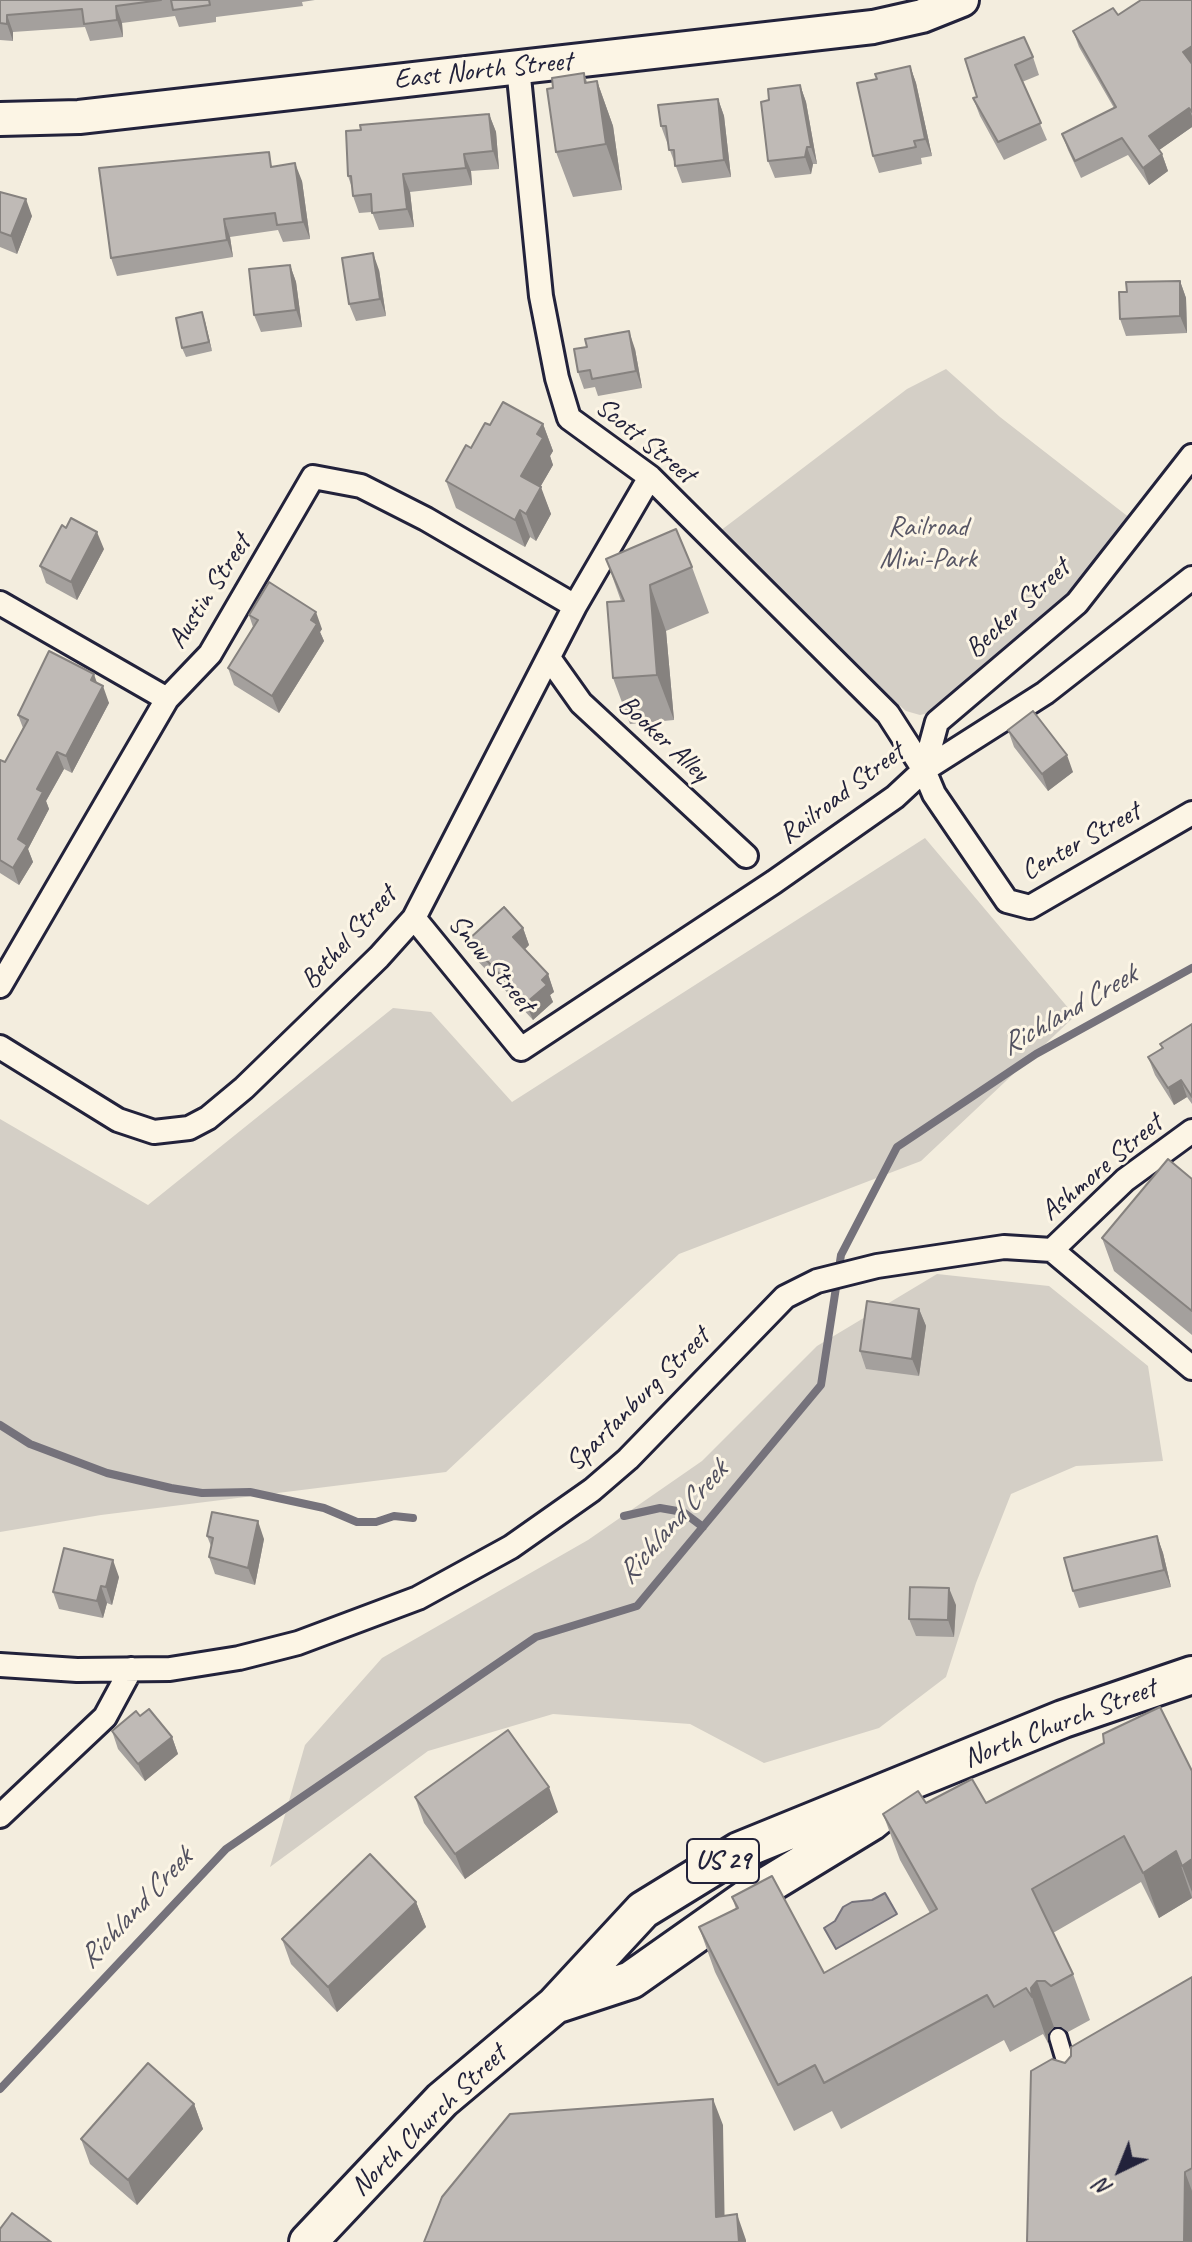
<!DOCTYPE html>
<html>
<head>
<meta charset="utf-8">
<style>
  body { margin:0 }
  #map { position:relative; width:1192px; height:2242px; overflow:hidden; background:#f3edde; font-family:Caveat,sans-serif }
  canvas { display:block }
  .north { position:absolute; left:1080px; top:2130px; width:80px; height:80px; -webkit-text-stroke:6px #fcf5e5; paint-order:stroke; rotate:223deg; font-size:22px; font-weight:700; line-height:32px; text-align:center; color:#22223b }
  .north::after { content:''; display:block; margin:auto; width:28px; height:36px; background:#22223b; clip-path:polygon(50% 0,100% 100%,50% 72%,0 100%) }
</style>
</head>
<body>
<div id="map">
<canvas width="1192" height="2242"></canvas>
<div class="north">N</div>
</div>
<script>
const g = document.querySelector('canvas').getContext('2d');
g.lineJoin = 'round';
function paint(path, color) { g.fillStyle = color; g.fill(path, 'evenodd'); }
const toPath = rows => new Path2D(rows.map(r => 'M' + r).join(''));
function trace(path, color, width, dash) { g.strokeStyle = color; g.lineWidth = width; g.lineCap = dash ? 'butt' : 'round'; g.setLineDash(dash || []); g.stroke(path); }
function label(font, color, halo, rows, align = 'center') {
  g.font = font + ' Caveat,sans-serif'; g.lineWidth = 6; g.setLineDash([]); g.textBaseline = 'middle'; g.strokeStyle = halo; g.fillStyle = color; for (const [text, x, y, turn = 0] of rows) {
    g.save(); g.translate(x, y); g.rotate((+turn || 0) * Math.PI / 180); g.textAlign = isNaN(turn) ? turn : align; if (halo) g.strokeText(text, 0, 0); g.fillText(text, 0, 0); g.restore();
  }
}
paint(toPath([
  [946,369,1000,417,1135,522,1046,622,933,712,920,715,906,711,884,692,720,531,907,389],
  [925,838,1075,1016,921,1161,679,1254,446,1472,101,1515,0,1532,0,1119,148,1205,393,1008,431,1012,512,1102],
  [937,1274,1049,1286,1148,1366,1163,1461,1076,1466,1011,1494,976,1583,946,1677,879,1728,764,1763,690,1724,553,1714,428,1751,270,1867,305,1745,382,1658,588,1540,702,1461,817,1346]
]), '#d4cfc6');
const water = toPath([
  [885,1893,897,1914,836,1949,824,1928,835,1921,843,1907,852,1902,872,1900,885,1893]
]);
paint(water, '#aca7a6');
trace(water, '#75727b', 2);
trace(toPath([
  [0,1425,30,1444,107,1473,171,1488,202,1493,250,1492,324,1508,357,1522,376,1522,394,1516,413,1518],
  [624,1516,660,1508,683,1512,703,1527],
  [0,2089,226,1849,536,1637,637,1606,821,1385,841,1255,897,1147,1036,1054,1192,968]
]), '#75727b', 8);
const pedestrian = toPath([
  [1058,2037,1071,2081]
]);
const minor = toPath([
  [518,67,541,296,557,378,569,418,650,477,888,714,924,770,934,794,1007,901,1030,907,1192,813],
  [0,603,167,699],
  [549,658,581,703,746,856],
  [924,770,937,722,1077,603,1192,456],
  [414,918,521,1049,774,882,895,797,924,770,1045,693,1192,578],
  [0,986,167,699,210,654,313,477,361,486,426,519,575,606],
  [0,1047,118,1120,154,1132,189,1128,208,1118,244,1088,379,957,414,918,575,606,650,477],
  [1052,1250,1125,1180,1192,1131],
  [0,1665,77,1670,170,1669,239,1658,298,1643,418,1598,511,1547,592,1490,628,1459,785,1297,817,1281,877,1266,1004,1247,1052,1250,1192,1368],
  [0,1816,105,1717,131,1669]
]);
const secondary = toPath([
  [0,119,79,117,873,27,922,16,962,0]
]);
const primary = toPath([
  [558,2004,631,1980,753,1894,871,1822,893,1804],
  [308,2242,442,2100,555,2005,643,1910,739,1851,1063,1719,1192,1675]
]);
trace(pedestrian, '#22223b', 22);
trace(minor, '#22223b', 28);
trace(secondary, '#22223b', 38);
trace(primary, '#22223b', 42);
trace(pedestrian, '#fcf5e5', 16);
trace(minor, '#fcf5e5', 22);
trace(secondary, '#fcf5e5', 32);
trace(primary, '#fcf5e5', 36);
paint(toPath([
  [0,0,315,0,302,2,303,6,216,17,216,22,179,27,175,16,122,23,123,37,90,41,85,27,13,32,13,41,0,40],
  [1192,0,1192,127,1159,150,1162,154,1168,171,1149,185,1128,155,1081,178,1068,150,1062,134,1114,108,1079,47,1073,31],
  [1033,57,1039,75,1022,82,1047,140,1004,160,980,116,973,98,977,97,965,59],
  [910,66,916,83,932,156,921,158,922,164,879,173,873,156,877,79],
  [584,73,587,82,597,81,613,126,622,190,573,197,556,152,553,88],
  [800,85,806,102,817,164,813,164,811,174,775,178,768,161,769,100],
  [718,99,724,116,731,177,682,183,661,126],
  [489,114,496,132,499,169,471,171,472,185,410,192,414,227,379,230,372,212,359,213,353,196,352,188,348,176],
  [274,166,302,181,310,239,283,242,278,230,230,237,233,257,117,276,111,258],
  [0,192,32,216,17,254,0,247],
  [290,265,296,282,302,327,261,332,254,315],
  [379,270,386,316,356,321,349,304],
  [1180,281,1186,298,1187,333,1126,336,1120,319,1127,292],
  [202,312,212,351,186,357,182,348],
  [635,349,642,388,598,396,595,387,584,389,578,372],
  [543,424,553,451,550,456,553,465,540,487,551,514,536,541,530,537,525,547,456,508,446,481,471,448,490,425],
  [104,549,77,600,46,583,40,566],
  [606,559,692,567,709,613,666,631,674,720,630,724,613,678,621,601],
  [249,615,322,629,320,632,324,641,279,713,234,685,228,668,253,627],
  [97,683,109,703,72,773,64,769,46,801,49,809,28,849,33,862,19,885,0,873,0,760,5,762,23,728,18,715],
  [1008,730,1073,772,1048,791,1014,747],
  [523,928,529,945,525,949,548,974,554,992,550,995,553,1002,533,1020,474,957,468,940],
  [1192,1024,1192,1104,1187,1097,1174,1105,1155,1075,1148,1057,1162,1049,1160,1044],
  [1192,1179,1192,1335,1114,1271,1102,1238],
  [919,1309,926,1326,919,1376,866,1369,860,1351],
  [207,1536,264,1539,255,1585,215,1574,209,1557,211,1546],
  [1157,1536,1163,1553,1171,1587,1079,1608,1073,1591],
  [119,1577,112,1605,107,1603,103,1618,59,1609,53,1592],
  [956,1605,954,1637,916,1636,909,1619],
  [112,1731,172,1737,178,1754,145,1781,118,1749],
  [1192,1771,1192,1898,1159,1918,1141,1882,1053,1933,1073,1974,1090,2020,1068,2032,1061,2027,1054,2027,1048,2034,1048,2043,1043,2034,1010,2052,1004,2040,841,2129,832,2111,794,2131,715,1972,699,1927,736,1909,732,1897,824,1973,930,1913,900,1860,883,1814,926,1803,986,1803],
  [415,1797,558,1812,465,1879,424,1823],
  [416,1902,426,1927,337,2012,291,1964,282,1939],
  [1192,1977,1192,2242,1065,2063],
  [194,2104,203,2129,137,2205,90,2164,81,2139]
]), '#a4a09d');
paint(toPath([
  [116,6,122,23,123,37,117,20],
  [7,15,13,32,13,41,7,24],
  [1192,46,1192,67,1183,52],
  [910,66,916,83,932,156,925,139],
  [597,81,613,126,622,190,606,144],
  [800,85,806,102,817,164,811,147],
  [718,99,724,116,731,177,724,160],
  [1189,108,1192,116,1192,127,1155,153,1149,136],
  [489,114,496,132,499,169,493,151],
  [807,147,813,164,811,174,805,157],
  [464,154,471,171,472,185,466,168],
  [1162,154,1168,171,1149,185,1143,168],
  [295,163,302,181,310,239,303,222],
  [403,174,410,192,414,227,407,209],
  [26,199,32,216,17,254,11,236],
  [224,219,230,237,233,257,227,240],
  [373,253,379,270,386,316,380,299],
  [290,265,296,282,302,327,296,310],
  [1180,281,1186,298,1187,333,1180,316],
  [202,312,205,321,212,351,209,342],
  [629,331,635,349,642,388,636,371],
  [543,424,553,451,550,456,553,465,531,503,521,476,537,434],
  [541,487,551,514,536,541,526,514],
  [520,510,530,537,525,547,515,520],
  [97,532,104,549,77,600,71,582],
  [650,585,666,631,674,720,657,675],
  [316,612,322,629,320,632,324,641,279,713,272,696],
  [94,674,100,692,103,686,109,703,72,773,66,756,91,680],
  [57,752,64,769,46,801,49,809,28,849,33,862,19,885,13,868,18,839,37,789],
  [1067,755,1073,772,1048,791,1042,774],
  [523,928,529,945,520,954,513,937],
  [548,974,554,992,550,995,553,1002,533,1020,526,1003,542,980],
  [1181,1080,1187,1097,1174,1105,1168,1088],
  [919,1309,926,1326,919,1376,912,1359],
  [258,1521,264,1539,255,1585,248,1568],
  [1157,1536,1163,1553,1171,1587,1164,1570],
  [113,1560,119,1577,112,1605,106,1587],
  [101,1586,107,1603,103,1618,97,1601],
  [949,1588,956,1605,954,1637,948,1620],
  [172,1737,178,1754,145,1781,138,1764],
  [549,1787,558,1812,465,1879,455,1854],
  [1176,1851,1192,1898,1159,1918,1143,1873],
  [1192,1859,1192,1892,1182,1866],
  [416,1902,426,1927,337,2012,328,1987],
  [1037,1981,1054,2027,1048,2034,1048,2043,1032,1997,1031,1988],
  [713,2099,723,2125,725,2242,716,2217],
  [194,2104,203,2129,137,2205,128,2180],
  [1185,2172,1192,2191,1192,2242,1184,2242],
  [737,2214,746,2240,746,2242,739,2242]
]), '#86827f');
const building = toPath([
  [0,0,161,0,116,6,117,20,84,24,82,9,7,15,7,24,0,23,0,0],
  [171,0,209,0,210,5,173,10,171,0],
  [1141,0,1192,0,1192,46,1183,52,1192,64,1192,112,1189,108,1149,136,1162,154,1143,168,1122,138,1075,161,1062,134,1116,107,1073,31,1113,8,1118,15,1141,0],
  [1024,37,1033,57,1015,65,1041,123,998,142,973,98,977,97,965,59,1024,37],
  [910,66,925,139,914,141,916,147,873,156,857,83,877,79,875,74,910,66],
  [584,73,585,83,597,81,606,144,556,152,547,89,553,88,552,78,584,73],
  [800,85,811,147,807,147,805,157,768,161,761,102,769,100,768,89,800,85],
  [718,99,724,160,675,166,674,150,669,150,666,126,661,126,658,105,718,99],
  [489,114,493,151,464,154,466,168,403,174,407,209,372,213,371,194,353,196,351,176,348,176,346,131,361,130,360,125,489,114],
  [269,152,271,167,295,163,303,222,277,225,275,213,224,219,227,240,111,258,99,168,269,152],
  [0,192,26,199,11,236,0,232,0,192],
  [373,253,380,299,349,304,342,258,373,253],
  [290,265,296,310,254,315,249,269,290,265],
  [1180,281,1180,316,1120,319,1119,292,1127,292,1126,282,1180,281],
  [202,312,209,342,182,348,176,318,202,312],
  [629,331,636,371,592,379,590,370,578,372,574,349,587,347,585,339,629,331],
  [503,402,543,424,537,434,543,438,521,476,541,487,526,514,520,510,515,520,446,481,466,445,471,448,485,423,490,425,503,402],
  [71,518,97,532,71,582,40,566,62,525,66,528,71,518],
  [676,529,692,567,650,585,657,675,613,678,607,602,624,601,606,559,676,529],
  [269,582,316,612,311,620,317,624,272,696,228,668,258,620,249,615,269,582],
  [49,651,94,674,91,680,103,686,66,756,57,752,37,789,43,792,18,839,27,845,13,868,0,860,0,760,5,762,28,720,18,715,49,651],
  [1033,711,1067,755,1042,774,1008,730,1033,711],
  [504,907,523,928,513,937,548,974,542,980,547,985,526,1003,468,940,504,907],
  [1192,1024,1192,1097,1181,1080,1168,1088,1148,1057,1163,1048,1160,1044,1192,1024],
  [1168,1159,1192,1179,1192,1311,1102,1238,1168,1159],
  [867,1301,919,1309,912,1359,860,1351,867,1301],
  [212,1512,258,1521,248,1568,209,1557,213,1538,207,1536,212,1512],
  [1157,1536,1164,1570,1073,1591,1064,1558,1157,1536],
  [64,1548,113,1560,106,1587,101,1586,97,1601,53,1592,64,1548],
  [910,1587,949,1588,948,1620,909,1619,910,1587],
  [1160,1707,1192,1771,1192,1859,1182,1866,1176,1851,1143,1873,1124,1836,1032,1889,1073,1974,1051,1986,1045,1981,1037,1981,1031,1988,1032,1997,1026,1988,994,2007,987,1995,824,2083,815,2065,778,2085,699,1927,738,1908,732,1897,772,1876,824,1973,937,1909,883,1814,918,1791,926,1803,972,1779,986,1803,1104,1743,1103,1734,1160,1707],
  [149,1709,172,1737,138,1764,112,1731,136,1711,140,1716,149,1709],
  [508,1730,549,1787,455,1854,415,1797,508,1730],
  [370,1854,416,1902,328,1987,282,1939,370,1854],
  [1192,1977,1192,2168,1185,2172,1184,2242,1027,2242,1031,2071,1052,2059,1065,2063,1071,2056,1071,2047,1192,1977],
  [148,2063,194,2104,128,2180,81,2139,148,2063],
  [713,2099,716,2217,737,2214,739,2242,424,2242,442,2197,510,2114,713,2099],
  [12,2213,51,2242,0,2242,0,2229,12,2213]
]);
paint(building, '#bfbab6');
trace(building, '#86827f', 2);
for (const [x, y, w] of [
  [723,1861,72]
]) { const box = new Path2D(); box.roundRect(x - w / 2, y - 22, w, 44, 6); g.fillStyle = '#fcf5e5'; g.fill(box); trace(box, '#22223b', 2); }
label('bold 26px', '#22223b', null, [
  ["US 29",723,1861]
]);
label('28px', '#22223b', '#fcf5e5', [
  ["East North Street",483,71,-6],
  ["Scott Street",645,441,39],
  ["Austin Street",210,592,-57],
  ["Becker Street",1018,609,-43],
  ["Booker Alley",663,739,43],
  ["Railroad Street",842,794,-37],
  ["Center Street",1081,842,-29],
  ["Bethel Street",349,938,-48],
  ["Snow Street",491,964,50],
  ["Ashmore Street",1102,1168,-40],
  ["Spartanburg Street",638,1400,-45],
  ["North Church Street",1060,1724,-21],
  ["North Church Street",429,2121,-44]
]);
label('28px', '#575665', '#fcf5e5', [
  ["Railroad",928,528],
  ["Mini-Park",928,560]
]);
label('italic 30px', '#525160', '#fcf5e5', [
  ["Richland Creek",1069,1011,-30],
  ["Richland Creek",673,1523,-49],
  ["Richland Creek",136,1909,-47]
]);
</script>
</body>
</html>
